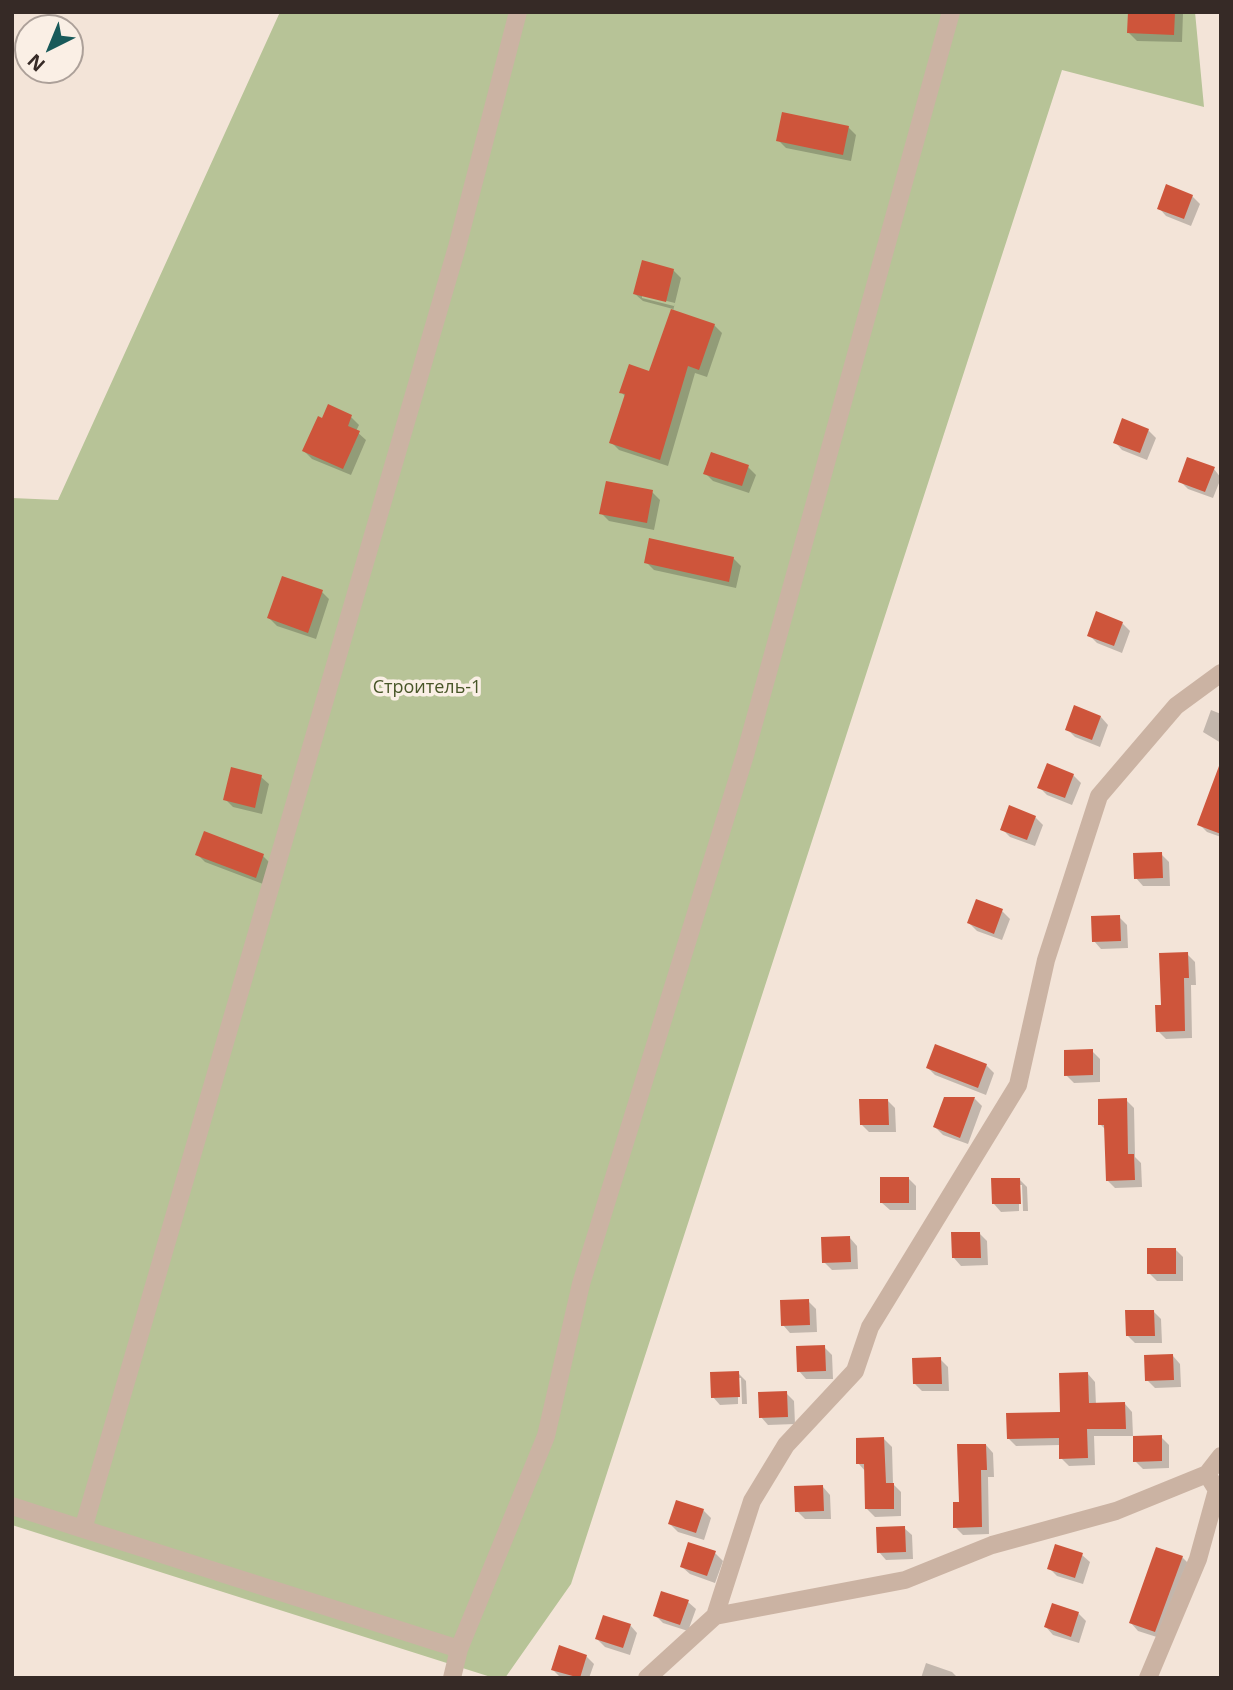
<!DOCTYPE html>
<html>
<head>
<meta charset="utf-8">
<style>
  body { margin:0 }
  #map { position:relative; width:1233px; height:1690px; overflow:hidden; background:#f3e4d8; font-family:"Open Sans",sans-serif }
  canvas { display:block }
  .frame { position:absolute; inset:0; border:14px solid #362a26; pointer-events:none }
  .north { position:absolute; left:14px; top:14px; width:70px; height:70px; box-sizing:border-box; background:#faefe5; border:2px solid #aca099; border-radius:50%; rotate:223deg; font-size:19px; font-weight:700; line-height:28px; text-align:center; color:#362a26 }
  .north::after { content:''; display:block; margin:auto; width:24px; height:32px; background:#195a5a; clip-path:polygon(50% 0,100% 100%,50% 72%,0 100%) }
</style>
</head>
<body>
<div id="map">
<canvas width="1233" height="1690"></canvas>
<div class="frame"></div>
<div class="north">N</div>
</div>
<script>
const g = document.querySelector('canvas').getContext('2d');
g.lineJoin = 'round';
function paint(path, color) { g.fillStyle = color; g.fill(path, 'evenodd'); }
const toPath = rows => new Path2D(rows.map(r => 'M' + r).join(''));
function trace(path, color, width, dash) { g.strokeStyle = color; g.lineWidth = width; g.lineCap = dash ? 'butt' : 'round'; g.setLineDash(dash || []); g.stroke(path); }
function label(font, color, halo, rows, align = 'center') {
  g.font = font + ' "Open Sans",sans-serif'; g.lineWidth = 7; g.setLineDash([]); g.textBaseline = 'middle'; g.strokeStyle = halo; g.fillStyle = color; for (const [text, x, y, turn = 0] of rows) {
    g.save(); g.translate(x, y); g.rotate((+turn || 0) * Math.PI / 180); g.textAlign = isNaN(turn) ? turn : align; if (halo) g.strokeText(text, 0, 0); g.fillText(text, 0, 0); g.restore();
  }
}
paint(toPath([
  [280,12,1195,12,1204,107,1062,70,571,1584,505,1678,494,1678,12,1525,12,498,58,500]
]), '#b7c397');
paint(toPath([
  [1130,12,1188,12,1183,13,1182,42,1137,41,1129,33],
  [848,127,856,135,851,161,786,148,778,140],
  [1192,196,1200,204,1191,226,1166,216,1159,208],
  [673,270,681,278,673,311,714,325,722,333,707,377,695,373,668,466,619,450,611,442,626,397,621,392,650,373,673,309,643,301,635,294],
  [642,295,675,303,674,306,642,298],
  [329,407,351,417,359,425,356,431,366,440,351,475,312,459,304,451],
  [1148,430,1156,438,1147,460,1122,450,1115,442],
  [748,467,756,475,749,493,713,481,705,473],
  [1214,469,1221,478,1213,498,1188,489,1180,481],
  [652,492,660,500,654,530,609,521,601,513],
  [733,558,741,566,736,588,654,570,646,562],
  [322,592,329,599,316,639,277,626,269,618],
  [1122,623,1130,631,1122,653,1097,643,1089,635],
  [1211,710,1221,714,1221,743,1203,732],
  [1101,717,1108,725,1100,747,1075,737,1067,729],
  [1073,775,1081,783,1072,805,1047,795,1039,787],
  [261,777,269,784,262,814,233,807,225,799],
  [1221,794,1221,837,1207,832,1199,824],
  [1035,817,1043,825,1035,846,1010,837,1002,829],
  [205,834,263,856,271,864,263,884,205,862,197,854],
  [1161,854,1169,862,1170,886,1143,886,1136,878],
  [1002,911,1010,919,1002,940,977,931,969,923],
  [1119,917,1127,925,1128,948,1101,949,1094,941],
  [1187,954,1195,962,1196,985,1191,985,1192,1038,1166,1039,1158,1031,1163,1007],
  [1092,1051,1100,1059,1100,1082,1074,1083,1066,1075],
  [986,1065,994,1073,986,1095,935,1075,928,1068],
  [974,1098,982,1106,968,1144,943,1135,935,1127],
  [887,1100,895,1108,896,1132,869,1132,862,1125],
  [1126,1100,1134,1108,1135,1157,1141,1163,1142,1187,1115,1188,1107,1180,1106,1130,1100,1124],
  [908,1178,916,1186,916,1210,890,1210,882,1203],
  [1019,1179,1027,1187,1028,1211,1023,1211,1022,1185,1019,1185,1019,1211,1001,1212,994,1204],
  [979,1233,987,1241,988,1265,961,1266,954,1258],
  [850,1238,857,1246,858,1269,832,1270,824,1262],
  [1175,1249,1183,1257,1183,1281,1157,1281,1149,1273],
  [808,1301,816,1309,817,1332,790,1333,783,1325],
  [1153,1311,1161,1319,1162,1343,1135,1343,1128,1336],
  [824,1347,832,1355,833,1379,806,1379,799,1371],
  [1173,1356,1180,1364,1181,1387,1155,1388,1147,1380],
  [940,1359,948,1367,949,1391,922,1391,915,1384],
  [738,1373,746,1381,747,1404,742,1404,741,1378,738,1378,738,1404,720,1405,713,1397],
  [1088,1374,1095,1382,1096,1405,1125,1404,1132,1412,1133,1436,1094,1436,1095,1465,1069,1466,1061,1458,1060,1445,1016,1446,1008,1438,1062,1413],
  [786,1393,794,1401,795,1424,768,1425,761,1417],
  [1161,1437,1169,1445,1169,1468,1143,1469,1135,1461],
  [884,1439,892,1447,893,1484,901,1492,901,1516,875,1517,867,1509,866,1472,858,1463],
  [986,1445,993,1453,994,1477,988,1477,989,1534,963,1535,955,1527,960,1503],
  [823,1487,830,1495,831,1519,805,1519,797,1511],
  [703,1510,711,1518,704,1540,678,1532,670,1524],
  [904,1528,912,1535,913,1559,886,1560,879,1552],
  [715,1553,723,1561,715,1583,690,1574,682,1567],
  [1082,1555,1090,1562,1083,1584,1057,1576,1049,1568],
  [1182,1557,1190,1565,1163,1639,1138,1631,1131,1623],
  [688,1602,696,1609,688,1631,663,1623,655,1615],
  [1078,1613,1086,1621,1079,1643,1053,1635,1046,1627],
  [630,1625,637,1633,630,1655,605,1647,597,1639],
  [586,1656,594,1664,589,1678,561,1678,553,1670],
  [926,1663,952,1672,958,1678,921,1678]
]), '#0003');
paint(toPath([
  [1128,12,1175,12,1174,35,1127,33],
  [782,112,849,126,843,155,776,141],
  [1166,184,1193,195,1184,219,1157,209],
  [642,260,674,269,666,302,633,294],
  [671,309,715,324,699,370,688,366,660,460,609,443,625,394,619,393,629,364,649,371],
  [328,404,352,415,348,426,360,431,343,469,302,451,318,416,322,418],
  [1122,418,1149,429,1140,453,1113,443],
  [711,452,749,465,742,486,703,474],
  [1187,457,1215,467,1205,492,1178,482],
  [606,481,653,490,647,523,599,514],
  [649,538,734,557,729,582,644,563],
  [282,576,323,590,308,633,267,618],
  [1096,611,1123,622,1114,646,1087,636],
  [1074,705,1101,716,1092,740,1065,730],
  [1047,763,1074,774,1065,798,1037,788],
  [1219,766,1221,767,1221,834,1197,825],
  [231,767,262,775,255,808,223,800],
  [1009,805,1036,816,1027,840,1000,830],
  [204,831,264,854,256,878,195,855],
  [1162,852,1163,878,1134,879,1133,853],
  [976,899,1003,909,994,934,967,923],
  [1120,915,1121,941,1092,942,1091,916],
  [1188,952,1189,978,1184,978,1185,1031,1156,1032,1155,1005,1161,1005,1159,953],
  [935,1044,987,1064,978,1088,926,1068],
  [1093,1049,1093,1075,1064,1076,1064,1050],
  [944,1097,975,1097,960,1138,933,1127],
  [1127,1098,1128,1154,1134,1154,1135,1180,1106,1181,1104,1125,1098,1125,1098,1099],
  [859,1099,888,1099,889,1125,860,1125],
  [880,1177,909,1177,909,1203,880,1203],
  [991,1178,1020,1178,1021,1204,992,1204],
  [951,1232,980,1232,981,1258,952,1258],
  [850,1236,851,1262,822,1263,821,1237],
  [1147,1248,1176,1248,1176,1274,1147,1274],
  [809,1299,810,1325,781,1326,780,1300],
  [1125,1310,1154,1310,1155,1336,1126,1336],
  [825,1345,826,1371,797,1372,796,1346],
  [1173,1354,1174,1380,1145,1381,1144,1355],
  [941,1357,942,1384,913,1384,912,1358],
  [739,1371,740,1397,711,1398,710,1372],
  [1088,1372,1089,1403,1125,1402,1126,1429,1087,1429,1088,1458,1059,1459,1059,1438,1007,1439,1006,1413,1060,1412,1059,1373],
  [787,1391,788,1417,759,1418,758,1392],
  [1162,1435,1162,1461,1133,1462,1133,1436],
  [884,1437,886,1483,894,1483,894,1509,865,1509,864,1464,856,1464,856,1438],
  [957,1444,986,1444,987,1470,981,1470,982,1527,953,1528,953,1502,959,1502],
  [823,1485,824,1511,795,1512,794,1486],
  [676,1500,704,1509,696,1533,668,1524],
  [905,1526,906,1552,877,1553,876,1527],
  [688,1542,716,1551,707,1576,680,1567],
  [1055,1544,1083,1553,1075,1578,1047,1569],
  [1156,1547,1183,1556,1155,1632,1129,1623],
  [661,1591,689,1600,680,1625,653,1616],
  [1052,1603,1079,1612,1071,1637,1044,1627],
  [603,1615,631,1624,623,1648,595,1639],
  [559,1645,587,1655,580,1678,551,1670]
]), '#ce553b');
trace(toPath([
  [12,1506,83,1529,457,247,518,12],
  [83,1529,459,1649,452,1678],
  [715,1616,905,1580,992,1545,1116,1511,1207,1474,1221,1456],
  [459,1649,546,1436,581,1284,745,755,951,12],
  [647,1678,715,1616,752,1501,786,1445,855,1371,870,1327,1018,1085,1046,960,1099,796,1176,706,1221,673],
  [1148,1678,1198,1559,1217,1490,1207,1474]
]), '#cbb3a3', 18);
label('18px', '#485628', '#faefe5', [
  ["Строитель-1",427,688]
]);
</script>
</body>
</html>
